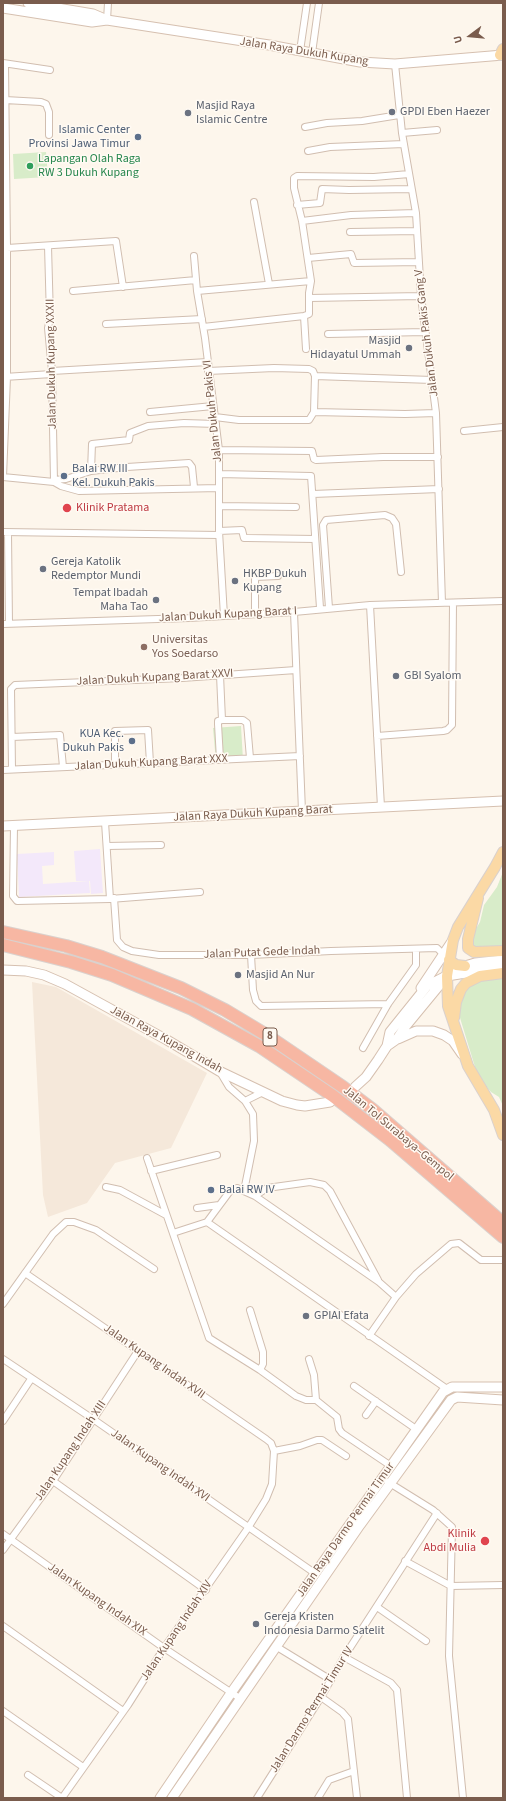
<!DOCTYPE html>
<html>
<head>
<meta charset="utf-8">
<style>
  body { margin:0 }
  #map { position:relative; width:506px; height:1801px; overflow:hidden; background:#fdf6ec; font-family:"Source Sans 3",sans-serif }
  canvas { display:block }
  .frame { position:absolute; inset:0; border:4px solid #7a5c4d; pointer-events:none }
  .north { position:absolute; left:450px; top:16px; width:40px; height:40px; -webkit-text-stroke:3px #fffaf3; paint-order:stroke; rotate:254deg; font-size:11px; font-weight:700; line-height:16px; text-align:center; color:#7a5c4d }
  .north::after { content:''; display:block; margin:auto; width:14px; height:18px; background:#7a5c4d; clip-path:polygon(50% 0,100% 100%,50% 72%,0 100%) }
</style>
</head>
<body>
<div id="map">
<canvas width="506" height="1801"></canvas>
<div class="frame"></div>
<div class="north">U</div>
</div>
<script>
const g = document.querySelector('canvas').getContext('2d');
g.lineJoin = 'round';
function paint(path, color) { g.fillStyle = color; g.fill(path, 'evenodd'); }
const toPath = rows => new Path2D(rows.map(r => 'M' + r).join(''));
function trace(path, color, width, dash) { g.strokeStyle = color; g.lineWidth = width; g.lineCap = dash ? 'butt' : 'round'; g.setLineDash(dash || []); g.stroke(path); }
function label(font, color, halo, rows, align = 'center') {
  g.font = font + ' "Source Sans 3",sans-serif'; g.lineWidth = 3; g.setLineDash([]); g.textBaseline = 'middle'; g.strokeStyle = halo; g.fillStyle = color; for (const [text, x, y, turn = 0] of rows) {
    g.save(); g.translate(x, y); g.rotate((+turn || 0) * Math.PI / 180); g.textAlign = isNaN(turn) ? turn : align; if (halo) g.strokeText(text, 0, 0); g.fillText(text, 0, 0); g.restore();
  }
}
paint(toPath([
  [32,982,56,987,207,1073,171,1148,115,1163,87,1203,48,1217,43,1195]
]), '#f5e8da');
paint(toPath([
  [100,849,103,893,91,894,90,881,76,881,74,851],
  [54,852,54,865,42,866,43,884,89,881,90,893,19,897,17,854]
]), '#f3e8fa');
paint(toPath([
  [46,152,48,177,14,179,13,154],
  [241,726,243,760,216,762,213,728],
  [503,872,503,950,474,951,468,942,480,922,484,905,497,887],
  [503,978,503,1106,499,1097,491,1092,483,1083,475,1067,457,1008,461,992,475,981]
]), '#d8ecc9');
const street = toPath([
  [107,20,108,3],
  [300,51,307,3],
  [312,53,319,3],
  [3,63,50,70],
  [395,64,402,133,416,213,421,296,436,413,442,603],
  [5,100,41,102,46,104,49,112,49,135],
  [305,127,327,123,362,121,399,115],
  [402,133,437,130],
  [308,151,330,147,404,144],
  [254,202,269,284],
  [297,205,320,203,322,189,349,190,411,189],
  [302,221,351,215,416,213],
  [350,232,417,231],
  [48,246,50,318,48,328,52,371,54,482],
  [7,248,116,241,123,287],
  [194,256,197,291,205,338,219,450,219,531,224,616],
  [308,258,351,254,354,263,419,262],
  [73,291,196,280],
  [197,291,311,281],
  [309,298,421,296],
  [106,324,202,319],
  [203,327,304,316],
  [328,334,425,332],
  [306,349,304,316,309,314,309,293,311,281,302,221,294,188,294,178,297,176,374,177,409,174],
  [52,371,208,362],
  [208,371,274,368,309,369,313,371,315,376,314,412,309,420,239,420,215,417],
  [315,376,432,380],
  [4,377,52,374],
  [150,412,213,406],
  [314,412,405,414,436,413],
  [464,431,503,427],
  [219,450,312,451,314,459,316,460,383,457,438,457],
  [91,471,92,444,129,440,130,433,148,426,184,423,216,424],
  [219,474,311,476,320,608],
  [3,477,7,377,7,248,5,64],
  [3,477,54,482,61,486,79,491,219,488],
  [54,480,66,479,91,471,127,467,189,463,192,467,194,487],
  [313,494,439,489],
  [219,506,296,507],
  [219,531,242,530,244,538,247,538,315,539],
  [3,532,219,535],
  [8,533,9,624],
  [370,605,381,807],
  [329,608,323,525,326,520,385,515,392,518,396,524,401,572],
  [294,612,302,811],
  [255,614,255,577,278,576],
  [3,624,189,618,294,612,370,605,503,601],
  [220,675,222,720],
  [377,736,443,731,447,730,452,725,453,603],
  [12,737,60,735,63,767],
  [220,759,218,724,218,721,222,720,243,720,247,723,250,758],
  [115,764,115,731,148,730,150,763],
  [12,769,11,689,15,685,182,678,296,670],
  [3,770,300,756],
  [105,822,110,899,200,892],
  [14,826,13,896,17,901,110,899],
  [107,846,161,845],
  [114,898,117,940,123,947,132,951,159,955,251,955,331,951,437,948,445,956],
  [251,955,253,990,256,1001,261,1006,388,1004],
  [363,1048,388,1004,416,965,416,949],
  [220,1072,229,1087,245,1101,253,1114,254,1141,244,1191],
  [245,1101,263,1092],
  [147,1158,209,1338,260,1370,296,1396,306,1400,316,1400,337,1417,339,1429,342,1433,391,1466],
  [151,1171,217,1155],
  [106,1187,120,1190,166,1215],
  [255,1196,267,1188,310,1182,324,1185,330,1191,378,1280],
  [197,1208,219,1205],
  [207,1222,230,1191,237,1188,255,1196,379,1282,396,1297],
  [173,1233,207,1222,447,1389],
  [25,1273,266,1439,271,1443,274,1451,272,1484,266,1499,248,1528,164,1648,128,1705,62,1798],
  [3,1304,53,1234,66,1222,74,1222,96,1230,154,1269],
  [250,1310,263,1352,263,1364,260,1370],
  [369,1336,396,1297,416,1274,451,1244,459,1243,481,1260,503,1260],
  [3,1359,93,1419,316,1574],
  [309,1359,314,1375,316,1400],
  [354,1386,416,1429],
  [366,1415,376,1401],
  [3,1421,31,1379],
  [274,1451,300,1446,317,1440,322,1440,346,1456],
  [53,1481,206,1590],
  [388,1482,433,1510,452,1527,449,1656,463,1798],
  [3,1534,164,1648,241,1699],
  [3,1550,53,1481,138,1351],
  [405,1561,451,1586,503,1585],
  [377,1607,426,1641],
  [3,1626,123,1711],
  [277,1647,331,1680],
  [344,1657,391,1683,397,1690,407,1798],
  [321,1697,342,1712,348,1719,357,1798],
  [3,1711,83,1767],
  [28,1775,62,1798],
  [257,1798,321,1697,344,1657,437,1513],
  [318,1798,329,1780,354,1771]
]);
const secondary = toPath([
  [28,3,93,14,107,20,269,45,360,62,395,64,503,55],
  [3,8,92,22,107,20],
  [3,826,503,801],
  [3,970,26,971,44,975,65,984,167,1040,219,1071,282,1101,297,1105,305,1106,330,1102],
  [421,988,453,940],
  [398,1039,416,1031,433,1031,444,1035,453,1041,462,1054],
  [387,1046,397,1039,405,1027,447,976,503,967],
  [355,1087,366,1077,378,1060,387,1046,390,1032,427,986,465,966,475,963,503,960],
  [160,1798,231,1693,443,1392,452,1387,503,1387],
  [172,1798,360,1525,451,1400,457,1397,503,1400]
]);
const primary = toPath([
  [500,55,503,49],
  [503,852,495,867,458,927,453,940,447,976,448,1006,468,1066,494,1110,503,1135],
  [478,898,468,939,468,948,474,952,503,951],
  [449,960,456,965,465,966],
  [454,1018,456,1002,461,989,466,983,480,976,503,973]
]);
const highway = toPath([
  [3,932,66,946,102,957,181,988,225,1010,265,1034,343,1087,372,1109,503,1223],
  [3,945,71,962,112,975,192,1009,259,1046,333,1096,390,1140,503,1237]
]);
trace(street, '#d1beb0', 8);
trace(secondary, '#d6c0b0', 11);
trace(primary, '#dad1cd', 12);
trace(highway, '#dad1cd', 14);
trace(street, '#fff', 6);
trace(secondary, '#fff', 9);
trace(primary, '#fbd9a5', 10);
trace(highway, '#f7b7a3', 12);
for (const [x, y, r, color] of [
  [392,112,4,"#6b7280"],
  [188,113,4,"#6b7280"],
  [138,137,4,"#5c6f8a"],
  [30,166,4,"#2e9e5b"],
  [409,348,4,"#6b7280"],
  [64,476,4,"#5c6f8a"],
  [67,508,5,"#e0444e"],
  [43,569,4,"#6b7280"],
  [235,581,4,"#6b7280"],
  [156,600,4,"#6b7280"],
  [144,647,4,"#8d6e63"],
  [396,676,4,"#6b7280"],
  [132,741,4,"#5c6f8a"],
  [238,975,4,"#6b7280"],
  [211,1190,4,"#5c6f8a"],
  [306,1316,4,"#6b7280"],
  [485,1541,5,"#e0444e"],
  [256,1624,4,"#6b7280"]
]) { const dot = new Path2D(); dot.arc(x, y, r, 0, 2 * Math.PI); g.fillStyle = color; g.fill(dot); trace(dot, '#fffaf3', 1.5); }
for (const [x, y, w] of [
  [270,1037,14]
]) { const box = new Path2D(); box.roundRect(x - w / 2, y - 9, w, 18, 3); g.fillStyle = '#fffaf3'; g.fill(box); trace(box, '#7a5c4d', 1); }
label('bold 11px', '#7a5c4d', null, [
  ["8",270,1037]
]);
label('12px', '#7a5c4d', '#fffaf3', [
  ["Jalan Raya Dukuh Kupang",304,52,9],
  ["Jalan Dukuh Pakis Gang V",427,333,-97],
  ["Jalan Dukuh Kupang XXXII",52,364,-91],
  ["Jalan Dukuh Pakis VI",213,411,-96],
  ["Jalan Dukuh Kupang Barat I",228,615,-3],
  ["Jalan Dukuh Kupang Barat XXVI",155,678,-3],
  ["Jalan Dukuh Kupang Barat XXX",151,763,-3],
  ["Jalan Raya Dukuh Kupang Barat",253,814,-3],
  ["Jalan Putat Gede Indah",262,953,-2],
  ["Jalan Raya Kupang Indah",166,1040,29],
  ["Jalan Tol Surabaya–Gempol",398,1134,40],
  ["Jalan Kupang Indah XVII",154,1362,35],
  ["Jalan Kupang Indah XIII",71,1451,-56],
  ["Jalan Kupang Indah XVI",160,1466,35],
  ["Jalan Raya Darmo Permai Timur",346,1530,-55],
  ["Jalan Kupang Indah XIX",97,1600,35],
  ["Jalan Kupang Indah XIV",177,1631,-56],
  ["Jalan Darmo Permai Timur IV",312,1710,-58]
]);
label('12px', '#5b616d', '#fffaf3', [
  ["Masjid Raya",196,106],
  ["Islamic Centre",196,120],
  ["GPDI Eben Haezer",400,112],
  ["Masjid",401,341,"right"],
  ["Hidayatul Ummah",401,355,"right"],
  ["Gereja Katolik",51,562],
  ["Redemptor Mundi",51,576],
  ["HKBP Dukuh",243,574],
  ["Kupang",243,588],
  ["Tempat Ibadah",148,593,"right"],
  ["Maha Tao",148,607,"right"],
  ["GBI Syalom",404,676],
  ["Masjid An Nur",246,975],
  ["GPIAI Efata",314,1316],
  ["Gereja Kristen",264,1617],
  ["Indonesia Darmo Satelit",264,1631]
], 'left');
label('12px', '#4e5e75', '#fffaf3', [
  ["Islamic Center",130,130],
  ["Provinsi Jawa Timur",130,144],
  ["Balai RW III",72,469,"left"],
  ["Kel. Dukuh Pakis",72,483,"left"],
  ["KUA Kec.",124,734],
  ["Dukuh Pakis",124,748],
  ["Balai RW IV",219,1190,"left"]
], 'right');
label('12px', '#27864d', '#fffaf3', [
  ["Lapangan Olah Raga",38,159],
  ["RW 3 Dukuh Kupang",38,173]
], 'left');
label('12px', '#be3a42', '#fffaf3', [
  ["Klinik Pratama",76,508],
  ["Klinik",476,1534,"right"],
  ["Abdi Mulia",476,1548,"right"]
], 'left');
label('12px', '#785e54', '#fffaf3', [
  ["Universitas",152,640],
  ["Yos Soedarso",152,654]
], 'left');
</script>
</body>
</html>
